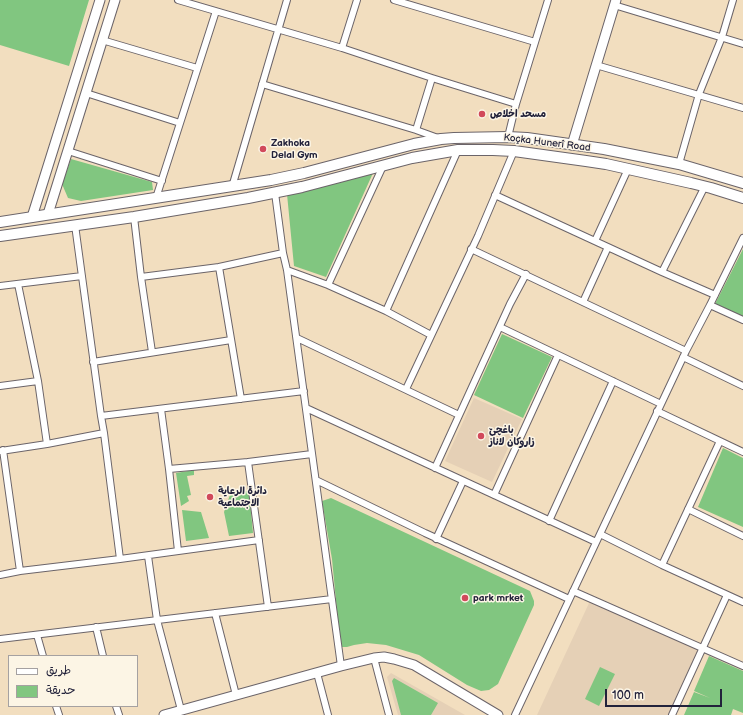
<!DOCTYPE html>
<html>
<head>
<meta charset="utf-8">
<style>
  body { margin:0 }
  #map { position:relative; width:743px; height:715px; overflow:hidden; background:#f2debf; font-family:"Balsamiq Sans","Playpen Sans Arabic",sans-serif }
  canvas { display:block }
  .legend { position:absolute; left:8px; top:655px; width:130px; height:52px; box-sizing:border-box; background:#fcf5e5; border:1px solid #a5a1a1; margin:0; padding:5px 7px; list-style:none; font-size:12px; color:#22223b }
  .legend li { display:flex; align-items:center; gap:8px; height:20px }
  .legend b { width:20px; border:1px solid #a5a1a1 }
  .scale { position:absolute; left:605px; top:689px; width:117px; height:18px; box-sizing:border-box; border:2px solid #22223b; border-top:0; padding-left:5px; font-size:12px; line-height:14px; white-space:nowrap; color:#22223b; -webkit-text-stroke:3px #fcf5e5; paint-order:stroke }
</style>
</head>
<body>
<div id="map">
<canvas width="743" height="715"></canvas>
<ul class="legend">
<li><b style="height:5px;background:#fff"></b>طريق</li>
<li><b style="height:11px;background:#81c680"></b>حديقة</li>
</ul>
<div class="scale">100 m</div>
</div>
<script>
const g = document.querySelector('canvas').getContext('2d');
g.lineJoin = 'round';
function paint(path, color) { g.fillStyle = color; g.fill(path, 'evenodd'); }
const toPath = rows => new Path2D(rows.map(r => 'M' + r).join(''));
function trace(path, color, width, dash) { g.strokeStyle = color; g.lineWidth = width; g.lineCap = dash ? 'butt' : 'round'; g.setLineDash(dash || []); g.stroke(path); }
function label(font, color, halo, rows, align = 'center') {
  g.font = font + ' "Balsamiq Sans","Playpen Sans Arabic",sans-serif'; g.lineWidth = 3; g.setLineDash([]); g.textBaseline = 'middle'; g.strokeStyle = halo; g.fillStyle = color; for (const [text, x, y, turn = 0] of rows) {
    g.save(); g.translate(x, y); g.rotate((+turn || 0) * Math.PI / 180); g.textAlign = isNaN(turn) ? turn : align; if (halo) g.strokeText(text, 0, 0); g.fillText(text, 0, 0); g.restore();
  }
}
paint(toPath([
  [474,398,522,419,492,482,445,461],
  [590,601,698,650,668,715,537,715],
  [391,673,465,715,398,715,387,677]
]), '#e5d0b6');
paint(toPath([
  [0,0,89,0,69,66,0,45],
  [71,159,152,182,153,190,81,201,68,198,62,184],
  [373,173,326,277,294,266,287,194],
  [743,249,743,317,715,304],
  [502,334,552,357,523,418,474,395],
  [723,448,743,458,743,527,698,507],
  [194,470,194,475,187,476,191,495,187,496,189,501,181,506,176,473],
  [249,491,253,533,229,536,224,512,231,492],
  [331,498,530,591,534,601,534,605,498,684,489,690,481,691,467,685,419,655,386,645,367,643,354,645,347,647,342,647,340,643,332,559,322,501],
  [182,510,201,512,209,538,186,541],
  [709,656,743,671,743,713,733,709,731,715,684,715,694,692,710,698,694,691],
  [600,667,615,674,599,706,585,699],
  [394,678,438,703,431,715,401,715,392,681]
]), '#81c680');
const street = toPath([
  [178,0,342,48,432,78,516,104],
  [394,0,535,42],
  [614,5,743,44],
  [102,40,197,68],
  [342,48,357,0],
  [596,65,743,108],
  [262,84,416,130,438,138],
  [86,93,180,123],
  [416,130,432,78],
  [508,137,516,104,548,0],
  [68,151,162,181],
  [679,164,699,94,722,37,733,0],
  [232,187,287,0],
  [275,193,283,253,287,270,341,666],
  [495,195,662,272,715,295],
  [156,198,216,11],
  [134,217,141,277,152,352],
  [75,225,101,416,104,433,120,559],
  [595,241,628,169],
  [471,249,686,351],
  [287,270,328,285,386,311,431,335],
  [662,272,705,186],
  [141,277,219,267],
  [18,284,38,381,47,444],
  [328,285,383,166],
  [0,286,82,276],
  [583,302,608,247],
  [710,305,743,320],
  [386,311,458,150],
  [500,327,661,404],
  [297,338,459,415],
  [683,357,743,386],
  [93,362,231,340],
  [0,386,38,381],
  [406,389,478,236,514,151],
  [241,399,219,267,283,253],
  [306,408,596,542],
  [161,409,169,469,178,551],
  [657,411,743,452],
  [101,416,304,391],
  [3,450,20,571],
  [1,451,47,444,104,433],
  [248,462,268,607],
  [435,468,510,304,526,274],
  [169,469,248,462,312,454],
  [316,480,425,533,569,599],
  [494,495,558,355],
  [688,509,743,536],
  [549,521,613,381],
  [600,534,662,565,743,602],
  [436,539,463,481],
  [148,556,157,620,181,710],
  [662,565,720,441],
  [0,575,20,571,120,559,259,540],
  [573,591,743,666],
  [215,613,236,695],
  [96,627,103,656],
  [37,635,43,656],
  [0,639,332,599],
  [374,658,389,715],
  [317,673,328,715],
  [56,706,59,715],
  [116,706,119,715],
  [515,715,686,351,710,305,743,238],
  [672,715,727,595]
]);
const secondary = toPath([
  [572,145,616,0],
  [48,214,115,0],
  [32,217,100,0],
  [164,715,341,666,374,658,384,657,394,659,414,665,498,715]
]);
const primary = toPath([
  [0,222,271,180,304,173,414,144,441,139,454,138,508,137,527,138,604,149,679,164,743,183],
  [0,236,134,217,248,198,302,187,412,158,458,150,493,150,514,151,586,161,606,164,691,183,711,188,743,198]
]);
trace(street, '#6b6469', 8);
trace(secondary, '#6b6469', 11);
trace(primary, '#6b6469', 12);
trace(street, '#fff', 6);
trace(secondary, '#fff', 9);
trace(primary, '#fff', 10);
for (const [x, y, r, color] of [
  [482,114,4,"#d1495b"],
  [263,149,4,"#d1495b"],
  [481,436,4,"#d1495b"],
  [210,497,4,"#d1495b"],
  [465,598,4,"#d1495b"]
]) { const dot = new Path2D(); dot.arc(x, y, r, 0, 2 * Math.PI); g.fillStyle = color; g.fill(dot); trace(dot, '#fcf5e5', 1.5); }
label('bold 10px', '#22223b', '#fcf5e5', [
  ["مسحد اخلاص",490,114],
  ["Zakhoka",271,143],
  ["Delal Gym",271,155],
  ["باغچێ",489,430],
  ["زاروكان لاناز",489,442],
  ["دائرة الرعاية",218,491],
  ["الاجتماعية",218,503],
  ["park mrket",473,598]
], 'left');
label('10px', '#22223b', '#fcf5e5', [
  ["Koçka Hunerî Road",547,143,7]
]);
</script>
</body>
</html>
